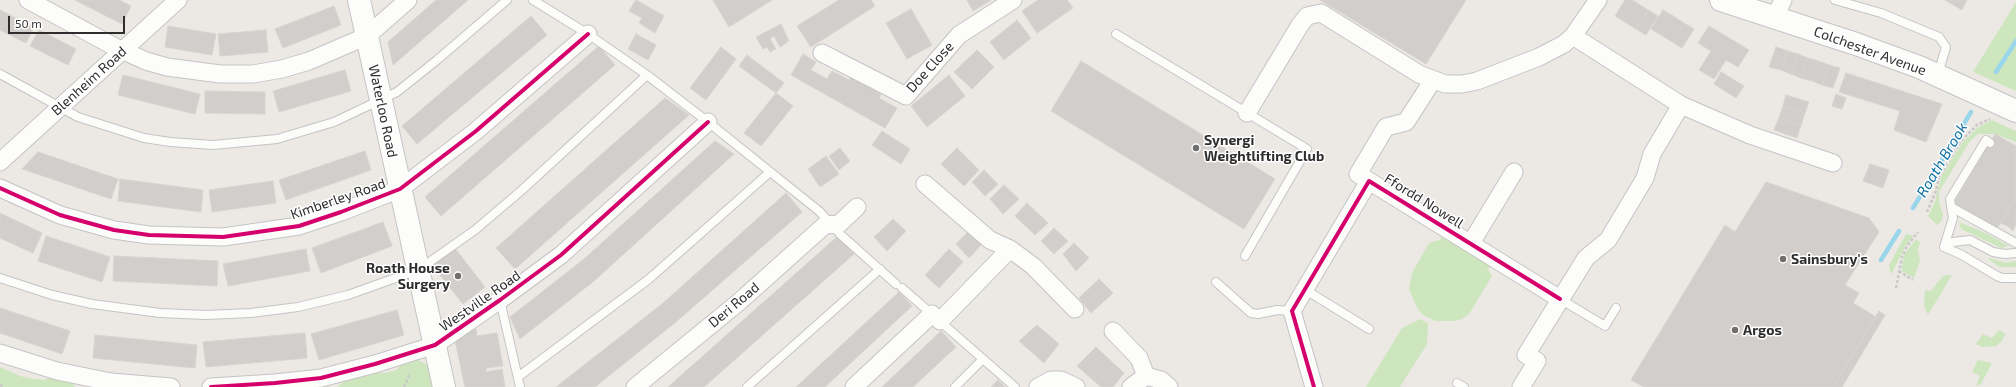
<!DOCTYPE html>
<html>
<head>
<meta charset="utf-8">
<style>
  body { margin:0 }
  #map { position:relative; width:2016px; height:387px; overflow:hidden; background:#ece8e4; font-family:"Exo 2",sans-serif }
  canvas { display:block }
  .scale { position:absolute; left:8px; top:16px; width:117px; height:18px; box-sizing:border-box; border:2px solid #2e2e2e; border-top:0; padding-left:5px; font-size:12px; line-height:14px; white-space:nowrap; color:#2e2e2e; -webkit-text-stroke:3px #fff; paint-order:stroke }
</style>
</head>
<body>
<div id="map">
<canvas width="2016" height="387"></canvas>
<div class="scale">50 m</div>
</div>
<script>
const g = document.querySelector('canvas').getContext('2d');
g.lineJoin = 'round';
function paint(path, color) { g.fillStyle = color; g.fill(path, 'evenodd'); }
const toPath = rows => new Path2D(rows.map(r => 'M' + r).join(''));
function trace(path, color, width, dash) { g.strokeStyle = color; g.lineWidth = width; g.lineCap = dash ? 'butt' : 'round'; g.setLineDash(dash || []); g.stroke(path); }
function label(font, color, halo, rows, align = 'center') {
  g.font = font + ' "Exo 2",sans-serif'; g.lineWidth = 3; g.setLineDash([]); g.textBaseline = 'middle'; g.strokeStyle = halo; g.fillStyle = color; for (const [text, x, y, turn = 0] of rows) {
    g.save(); g.translate(x, y); g.rotate((+turn || 0) * Math.PI / 180); g.textAlign = isNaN(turn) ? turn : align; if (halo) g.strokeText(text, 0, 0); g.fillText(text, 0, 0); g.restore();
  }
}
paint(toPath([
  [2016,2,2016,91,1973,72],
  [1992,120,2016,131,2016,142,1995,134,1978,134,1970,141,1939,192,1939,202,1943,215,1942,220,1937,225,1928,216,1935,202,1941,177,1962,143,1977,128],
  [1959,222,1988,234,2009,246,2001,248,1963,230,1960,227],
  [1906,234,1914,236,1907,243,1891,275,1889,265],
  [1442,235,1491,263,1488,270,1492,276,1474,306,1469,314,1462,319,1455,321,1435,321,1423,315,1417,308,1409,289,1412,273,1429,243,1440,240],
  [1916,239,1920,243,1918,249,1920,261,1914,278,1902,271,1902,267,1904,255],
  [1989,258,2006,263,2016,261,2016,267,2000,267,1988,259],
  [1952,275,1928,315,1924,306,1925,290,1931,291,1943,276],
  [1420,319,1428,323,1427,344,1400,387,1366,387,1402,328],
  [1999,330,2006,334,2001,342,1996,346,1982,347,1976,344,1983,334,1992,338],
  [418,360,428,365,438,387,337,387,348,378,373,373,385,373,396,370,406,361],
  [1978,360,1992,363,1981,384,1976,386,1980,376,1972,372],
  [0,367,20,376,34,379,44,380,54,376,70,380,75,387,0,387]
]), '#cee6be');
trace(toPath([
  [1996,72,2016,41],
  [1913,208,1971,112],
  [1881,260,1899,231]
]), '#99d6ec', 4.5);
const building = toPath([
  [75,0,119,0,131,6,122,24,75,0],
  [436,0,468,0,393,65,388,42,436,0],
  [636,0,664,16,655,33,639,23,642,18,629,11,636,0],
  [713,0,772,0,729,27,713,0],
  [839,0,871,0,875,6,811,47,797,26,839,0],
  [967,0,991,0,973,11,967,0],
  [1038,0,1067,0,1073,8,1037,33,1022,11,1038,0],
  [1320,0,1466,0,1426,64,1320,0],
  [1625,0,1632,0,1637,3,1625,22,1615,16,1625,0],
  [1945,0,1967,0,1962,10,1945,0],
  [1637,3,1648,10,1636,29,1625,22,1637,3],
  [334,6,341,25,283,48,275,29,334,6],
  [911,9,932,45,907,59,886,23,911,9],
  [0,10,34,27,26,43,0,30,0,10],
  [1648,10,1658,16,1646,35,1636,29,1648,10],
  [1663,10,1673,16,1661,35,1651,29,1663,10],
  [531,16,547,35,417,144,402,126,531,16],
  [1673,16,1684,23,1672,42,1661,35,1673,16],
  [1017,20,1031,38,1004,60,990,42,1017,20],
  [1684,23,1694,29,1682,48,1672,42,1684,23],
  [781,24,789,41,780,47,774,36,770,39,776,49,770,52,767,47,763,49,756,37,781,24],
  [168,26,216,34,212,55,165,47,168,26],
  [1709,26,1749,50,1738,67,1726,60,1714,79,1699,70,1711,51,1698,43,1709,26],
  [39,30,76,49,68,65,30,46,39,30],
  [266,30,268,52,220,56,218,34,266,30],
  [636,34,656,45,648,60,628,49,636,34],
  [599,46,615,65,441,216,425,197,599,46],
  [721,47,736,59,706,100,690,88,721,47],
  [1776,47,1788,51,1781,70,1769,67,1776,47],
  [977,50,994,67,972,89,954,72,977,50],
  [1788,51,1798,54,1791,74,1781,70,1788,51],
  [803,54,816,62,811,70,827,79,832,71,849,80,851,77,881,94,879,98,897,108,885,128,791,75,803,54],
  [1798,54,1808,58,1801,78,1791,74,1798,54],
  [747,55,784,83,776,93,739,66,747,55],
  [1808,58,1818,61,1812,81,1801,78,1808,58],
  [1081,61,1275,179,1244,229,1051,111,1081,61],
  [1818,61,1829,65,1822,85,1812,81,1818,61],
  [1829,65,1840,68,1833,88,1822,85,1829,65],
  [345,70,351,91,279,112,273,91,345,70],
  [1721,72,1744,86,1736,98,1714,84,1721,72],
  [1846,73,1942,104,1926,142,1894,130,1900,111,1839,92,1846,73],
  [123,75,200,94,195,114,118,95,123,75],
  [949,75,965,96,927,127,911,106,949,75],
  [205,91,265,92,265,114,205,113,205,91],
  [776,93,793,106,761,146,744,133,776,93],
  [1836,94,1846,98,1842,109,1832,106,1836,94],
  [1786,95,1809,102,1805,113,1783,106,1786,95],
  [665,98,689,115,515,269,496,248,665,98],
  [1783,106,1805,113,1801,125,1779,118,1783,106],
  [1779,118,1801,125,1797,138,1774,130,1779,118],
  [882,131,910,149,901,164,872,145,882,131],
  [1995,134,2016,146,2016,197,1997,229,1954,203,1995,134],
  [715,141,734,154,594,281,520,339,510,317,584,259,715,141],
  [840,148,850,161,839,170,829,156,840,148],
  [957,148,979,170,964,186,941,164,957,148],
  [365,151,371,170,286,200,279,180,365,151],
  [38,152,118,179,111,199,22,169,38,152],
  [826,156,839,174,820,187,808,169,826,156],
  [1870,164,1889,170,1883,188,1863,181,1870,164],
  [984,170,998,184,985,196,972,182,984,170],
  [120,179,203,190,201,212,118,201,120,179],
  [273,181,276,203,212,212,209,190,273,181],
  [1766,182,1869,218,1879,232,1845,285,1859,293,1853,303,1876,317,1833,387,1644,387,1631,380,1725,225,1735,232,1766,182],
  [1004,185,1019,199,1003,214,990,199,1004,185],
  [786,193,802,212,677,321,595,387,556,387,662,304,786,193],
  [2016,197,2016,224,2013,231,2008,226,2000,223,2016,197],
  [1027,203,1048,223,1035,235,1015,216,1027,203],
  [0,213,42,233,33,253,0,238,0,213],
  [893,219,906,231,887,251,874,237,893,219],
  [383,222,392,246,321,273,312,248,383,222],
  [1054,228,1068,241,1054,254,1041,241,1054,228],
  [970,230,984,242,969,258,956,244,970,230],
  [46,236,110,257,102,282,38,261,46,236],
  [838,236,854,254,704,387,668,387,838,236],
  [1074,243,1089,258,1076,271,1063,254,1074,243],
  [454,247,485,287,463,304,432,265,454,247],
  [306,249,310,271,228,286,223,264,306,249],
  [949,249,963,262,939,288,925,275,949,249],
  [114,256,218,261,217,286,113,281,114,256],
  [1099,279,1113,293,1091,313,1079,298,1099,279],
  [899,292,912,306,825,387,796,387,899,292],
  [0,308,70,331,62,354,0,333,0,308],
  [397,310,404,335,319,360,311,334,397,310],
  [1879,311,1885,315,1842,387,1833,387,1879,311],
  [1037,325,1059,344,1044,363,1019,341,1037,325],
  [476,329,477,336,497,333,503,366,486,368,486,372,502,369,505,387,465,387,454,336,476,329],
  [941,331,956,347,913,387,882,387,941,331],
  [305,333,307,358,206,367,203,342,305,333],
  [95,335,197,345,195,368,93,358,95,335],
  [1096,347,1124,373,1113,387,1101,387,1077,366,1096,347],
  [998,380,1005,387,991,387,998,380]
]);
paint(building, '#d1cecb');
trace(building, '#d7d4d0', 1);
const lane = toPath([
  [533,0,588,34,647,75,708,122,819,211,841,235,896,284],
  [1835,0,1881,13,1939,37,1946,47,1938,74],
  [1116,34,1307,149,1245,256],
  [0,74,78,117,144,138,170,142,213,145,277,139,334,122,397,92,437,60,507,0],
  [1951,207,2016,243],
  [1944,247,1953,218,1950,199,1986,140,1990,143],
  [1944,247,1962,255,1997,276,2002,278,2016,278],
  [1944,247,1953,242,1970,240,1993,252,2005,254,2016,253],
  [0,278,52,295,92,304,160,313,206,315,251,313,298,307,348,295,418,270,475,230,522,190,647,75],
  [1216,282,1251,313,1258,314,1277,310,1292,311],
  [902,288,1015,387],
  [1304,289,1369,329],
  [1560,299,1605,326,1616,308],
  [500,300,520,387],
  [518,377,649,279,770,172],
  [1457,383,1464,387],
  [747,387,880,269],
  [955,387,983,359]
]);
const street = toPath([
  [28,0,115,47,146,61,167,67,220,74,253,74,282,69,309,61,367,36,408,0],
  [1775,17,1783,0],
  [1573,36,1681,105,1750,135,1833,163],
  [822,53,906,96,959,35,1013,0],
  [1247,113,1300,25,1307,16,1321,13,1419,74,1445,84,1462,84,1477,81,1539,57,1564,44,1573,36,1598,0],
  [0,162,178,0],
  [1369,181,1358,174,1386,127,1406,122,1433,80],
  [925,184,990,240,1010,249,1033,266,1075,309],
  [0,188,60,215,114,230,149,235,223,237,299,226,341,212,400,189,476,131,588,34],
  [1471,243,1514,172],
  [940,321,1010,249],
  [1113,331,1139,358,1146,376],
  [0,353,57,371,111,382,171,387],
  [211,387,275,383,321,378,375,364,435,345,500,300,561,255,708,122],
  [635,387,739,302,825,225,839,224,857,207],
  [854,387,932,314],
  [1038,387,1051,380,1061,380,1076,387],
  [1131,387,1146,376,1161,380,1169,387],
  [1314,387,1292,311,1369,181,1560,299],
  [1521,387,1537,361,1526,355,1586,258,1608,240,1645,178,1652,154,1681,105]
]);
const secondary = toPath([
  [359,0,444,387],
  [1721,0,1856,44,1919,67,2016,111]
]);
trace(lane, '#c5c4c5', 10);
trace(street, '#c5c4c5', 19);
trace(secondary, '#c5c4c5', 24);
trace(toPath([
  [1927,212,1936,191,1939,177,1960,142,1977,125,1990,119],
  [1899,271,1913,280],
  [1896,288,1902,257,1907,246,1918,232],
  [0,385,4,387],
  [404,387,410,373]
]), '#c9c9c8', 2.5, [3, 2]);
trace(lane, '#fcfcfb', 8);
trace(street, '#fcfcfb', 17);
trace(secondary, '#fcfcfb', 22);
trace(toPath([
  [0,188,60,215,114,230,149,235,223,237,299,226,341,212,400,189,476,131,588,34],
  [211,387,275,383,321,378,375,364,435,345,500,300,561,255,708,122],
  [1314,387,1292,311,1369,181,1560,299]
]), '#d6006c', 4);
for (const [x, y, r, color] of [
  [1196,148,4,"#706f6e"],
  [1783,259,4,"#706f6e"],
  [458,276,4,"#706f6e"],
  [1735,330,4,"#706f6e"]
]) { const dot = new Path2D(); dot.arc(x, y, r, 0, 2 * Math.PI); g.fillStyle = color; g.fill(dot); trace(dot, '#fff', 1.5); }
label('14px', '#2e2e2e', '#fff', [
  ["Colchester Avenue",1870,51,20],
  ["Doe Close",930,67,-48],
  ["Blenheim Road",89,81,-42],
  ["Waterloo Road",383,111,78],
  ["Kimberley Road",338,199,-19],
  ["Ffordd Nowell",1424,201,32],
  ["Westville Road",480,301,-35],
  ["Deri Road",734,305,-40]
]);
label('bold 14px', '#2e2e2e', '#fff', [
  ["Synergi",1204,140],
  ["Weightlifting Club",1204,156],
  ["Sainsbury's",1791,259],
  ["Roath House",450,268,"right"],
  ["Surgery",450,284,"right"],
  ["Argos",1743,330]
], 'left');
label('italic 15px', '#0d6fa3', '#fff', [
  ["Roath Brook",1942,160,-59]
]);
</script>
</body>
</html>
